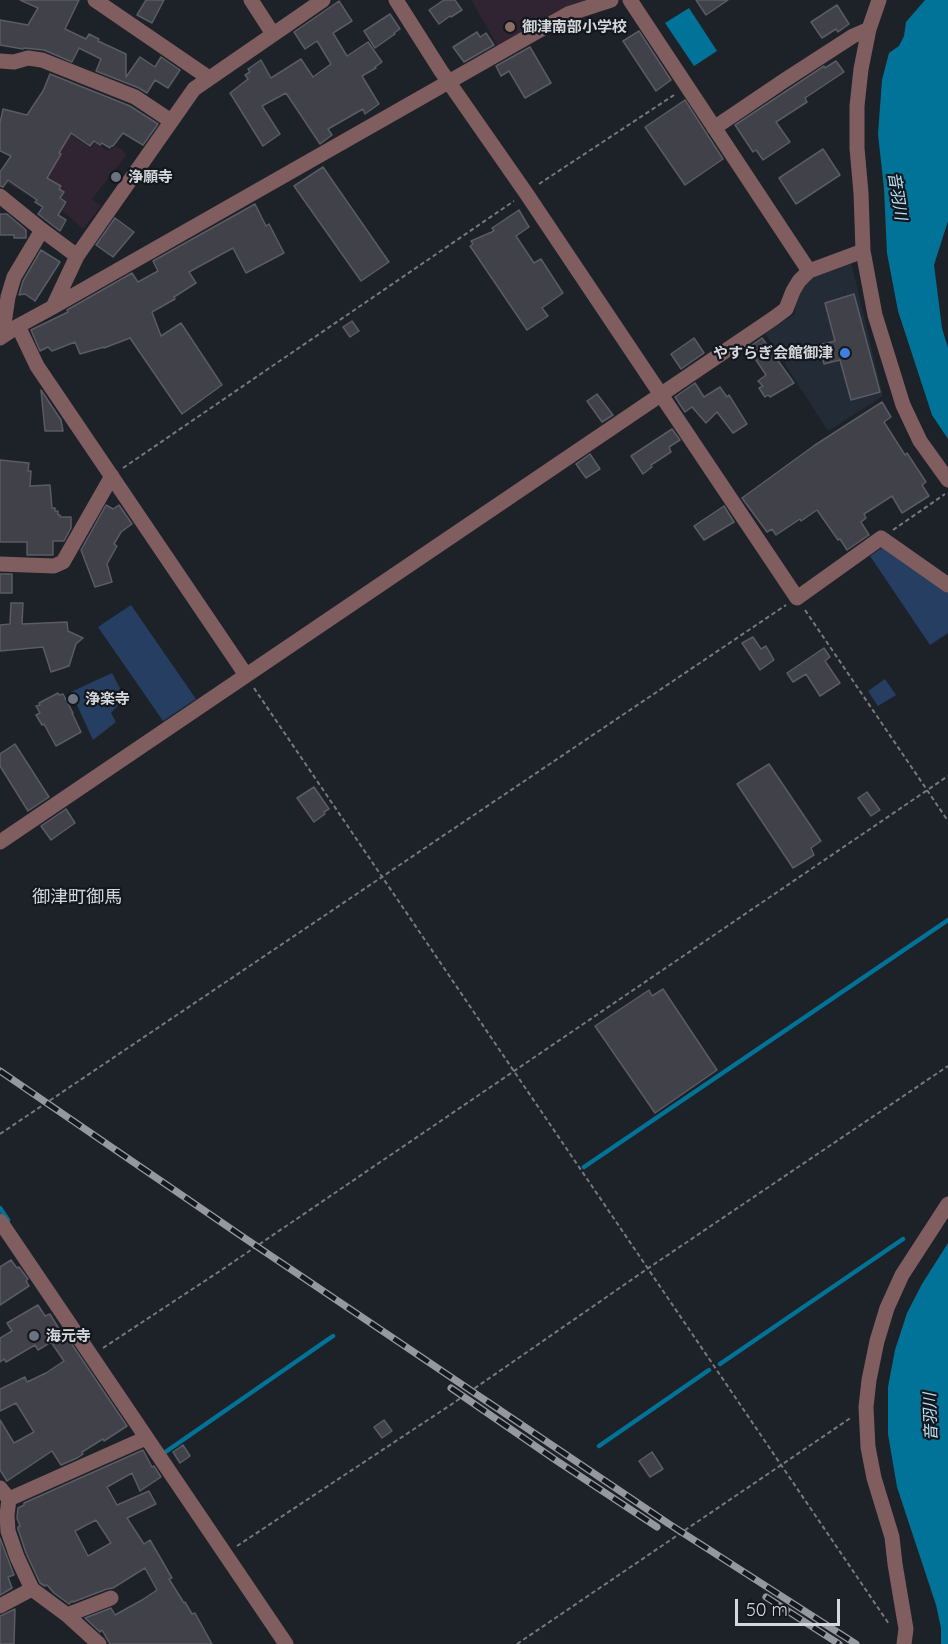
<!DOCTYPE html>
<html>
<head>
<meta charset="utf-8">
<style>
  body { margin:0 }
  #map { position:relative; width:948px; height:1644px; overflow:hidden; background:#1d2228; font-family:Quicksand,sans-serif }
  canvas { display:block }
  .scale { position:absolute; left:735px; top:1599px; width:105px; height:27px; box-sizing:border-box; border:3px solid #d4d7db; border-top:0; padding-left:8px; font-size:18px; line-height:21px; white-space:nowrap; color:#d4d7db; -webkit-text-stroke:4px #14181e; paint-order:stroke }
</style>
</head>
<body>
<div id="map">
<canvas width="948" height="1644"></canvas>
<div class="scale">50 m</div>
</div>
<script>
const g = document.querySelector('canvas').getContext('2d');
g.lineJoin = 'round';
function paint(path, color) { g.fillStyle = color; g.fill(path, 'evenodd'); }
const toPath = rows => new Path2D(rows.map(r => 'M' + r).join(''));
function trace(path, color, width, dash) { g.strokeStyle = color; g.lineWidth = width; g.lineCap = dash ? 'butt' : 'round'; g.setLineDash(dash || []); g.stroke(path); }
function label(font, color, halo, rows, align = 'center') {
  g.font = font + ' Quicksand,"Noto Sans JP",sans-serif'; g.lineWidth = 4.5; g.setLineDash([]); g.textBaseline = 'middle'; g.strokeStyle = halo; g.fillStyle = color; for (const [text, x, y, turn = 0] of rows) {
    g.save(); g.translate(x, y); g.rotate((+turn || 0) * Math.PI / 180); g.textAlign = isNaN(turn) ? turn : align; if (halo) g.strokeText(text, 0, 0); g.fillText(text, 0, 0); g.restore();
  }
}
paint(toPath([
  [851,262,883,396,828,431,765,333,795,314,796,297,807,279]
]), '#232b36');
paint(toPath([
  [471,0,592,0,498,46],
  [37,98,73,114,63,129,91,148,95,143,108,151,117,146,127,154,92,199,101,206,83,229,62,210,68,202,58,195,63,186,41,173,26,194,7,183,37,135,22,124]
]), '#302432');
paint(toPath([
  [883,547,948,591,948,633,930,645,870,556],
  [131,605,196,699,163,721,98,627],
  [112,673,125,698,111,713,116,722,93,740,71,692],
  [885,679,896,695,878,706,868,691]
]), '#253e61');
paint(toPath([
  [925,0,948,0,948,221,934,265,942,328,948,348,948,439,932,415,898,311,887,253,884,189,878,134,882,80,889,53,899,46,904,36,906,22],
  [689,8,717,51,694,66,665,23],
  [948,1243,948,1644,941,1644,941,1628,936,1605,897,1487,888,1434,888,1387,895,1350,907,1313,922,1284]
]), '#027398');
trace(toPath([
  [584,1167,948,920],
  [0,1208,8,1220],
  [720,1364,903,1239],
  [599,1446,709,1370],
  [164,1453,333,1336]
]), '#027398', 4.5);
const building = toPath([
  [20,0,79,0,65,29,86,39,89,34,99,39,98,41,126,54,126,77,140,57,155,67,161,57,180,70,168,88,155,80,147,93,139,88,96,71,101,59,79,48,72,62,44,50,24,48,23,49,0,45,0,20,28,25,38,8,20,0],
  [146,0,164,0,152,23,137,15,146,0],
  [444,0,455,0,462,10,451,17,450,16,439,24,429,10,444,0],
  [696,0,728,0,706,15,696,0],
  [339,1,352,21,333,33,347,56,368,42,382,62,375,67,376,68,362,76,379,104,365,114,363,109,328,129,332,135,320,144,286,93,262,106,280,134,263,146,230,93,248,79,245,75,250,72,248,69,261,60,271,78,301,59,313,77,331,64,317,41,305,49,294,32,339,1],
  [837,5,849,24,838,32,836,29,822,38,811,22,837,5],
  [390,14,400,29,394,33,395,34,375,48,364,31,390,14],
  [639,31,671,80,656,91,623,41,639,31],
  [477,32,480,37,486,33,494,45,464,62,453,47,477,32],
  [530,47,551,83,525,98,509,71,501,76,496,66,530,47],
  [836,61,844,72,805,98,807,102,776,122,790,142,763,160,756,150,753,152,735,125,824,66,825,68,836,61],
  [50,74,130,106,158,124,143,145,123,133,113,146,111,146,110,148,102,143,100,145,94,141,90,146,71,133,59,153,61,154,47,178,61,186,59,189,64,192,60,198,66,202,58,215,66,220,60,231,38,214,43,207,35,202,37,200,8,180,3,187,0,186,0,172,11,156,0,151,0,123,3,109,27,115,43,91,50,74],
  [685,100,723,159,685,185,645,127,685,100],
  [823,149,840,175,796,204,779,178,823,149],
  [323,167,389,262,361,281,294,186,323,167],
  [255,204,266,226,269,224,284,253,246,273,233,248,189,272,196,283,174,297,175,299,152,312,161,336,181,323,222,385,182,414,130,338,104,348,104,347,80,354,75,342,52,351,48,347,40,351,31,330,68,312,67,310,132,273,138,282,158,271,153,261,255,204],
  [519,210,529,227,516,236,534,263,541,259,563,293,542,308,548,316,527,330,470,246,473,244,471,241,494,231,492,228,519,210],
  [0,214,7,214,26,230,26,238,14,238,14,235,0,235,0,214],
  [115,218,134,232,113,257,96,245,115,218],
  [41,250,60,262,35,301,25,294,19,295,23,281,41,250],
  [854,294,880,392,851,400,840,360,824,364,819,345,835,341,825,303,854,294],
  [352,321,359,331,350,337,343,327,352,321],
  [694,338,704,353,681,369,671,354,694,338],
  [762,338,794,383,770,397,768,395,765,397,759,388,763,386,758,381,766,375,748,348,762,338],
  [695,383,704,397,720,387,727,397,729,395,747,424,733,433,717,412,706,423,692,407,685,412,675,397,695,383],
  [41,390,61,420,63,431,45,431,41,390],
  [597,394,613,415,602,422,587,401,597,394],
  [882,402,891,417,884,422,905,455,907,453,926,482,922,485,929,496,902,513,892,496,864,514,866,518,861,522,869,535,847,550,840,539,838,540,817,510,801,521,800,519,776,535,772,529,767,532,742,498,815,445,882,402],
  [672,429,680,440,669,447,671,452,651,465,652,467,643,474,631,456,672,429],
  [590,454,600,469,586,478,576,464,590,454],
  [0,460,29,463,28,471,31,471,30,486,50,485,52,508,55,508,55,511,58,511,58,515,60,515,60,517,71,517,71,528,64,541,53,541,53,555,27,555,27,542,0,542,0,460],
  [106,505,113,509,119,505,132,524,121,532,114,544,117,546,107,564,112,582,95,587,81,550,106,505],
  [724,506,734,522,704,540,694,526,724,506],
  [0,574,12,574,12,593,0,593,0,574],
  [11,603,23,603,22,624,67,622,68,631,83,638,76,644,69,666,51,672,43,647,0,651,0,625,10,624,11,603],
  [753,637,761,649,766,646,774,660,760,670,742,643,753,637],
  [824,648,830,657,825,661,840,683,820,696,806,674,793,682,787,673,824,648],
  [58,693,59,695,63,694,73,713,72,713,81,732,56,746,44,724,42,725,36,715,40,713,36,706,40,705,39,703,58,693],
  [15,744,49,797,28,811,0,766,0,754,15,744],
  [769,764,821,841,811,848,814,855,793,868,737,784,769,764],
  [314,787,329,809,324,812,325,814,314,822,297,798,314,787],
  [867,792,880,810,871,816,858,798,867,792],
  [66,809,75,823,51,840,41,826,66,809],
  [663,989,717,1070,655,1113,595,1026,649,990,652,996,663,989],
  [11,1260,17,1268,19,1267,28,1279,26,1281,29,1286,0,1305,0,1267,11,1260],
  [38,1305,45,1316,50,1314,65,1339,67,1337,127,1426,104,1441,103,1439,82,1452,83,1454,77,1458,61,1465,52,1451,7,1481,0,1470,0,1420,14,1443,34,1432,16,1403,0,1411,0,1389,25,1377,27,1382,46,1373,64,1361,51,1342,38,1350,35,1345,6,1362,4,1359,0,1362,0,1338,12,1331,7,1323,38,1305],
  [384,1420,392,1431,382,1438,374,1427,384,1420],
  [183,1445,190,1456,180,1463,173,1452,183,1445],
  [143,1450,152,1467,154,1466,161,1477,140,1491,132,1473,107,1487,117,1505,149,1491,156,1504,127,1518,144,1544,150,1540,172,1578,169,1579,184,1603,185,1602,192,1614,195,1613,212,1644,110,1644,102,1630,100,1632,85,1618,111,1608,115,1615,142,1600,157,1590,145,1568,113,1588,107,1589,73,1602,72,1601,69,1604,54,1593,47,1585,45,1586,40,1583,26,1553,18,1529,18,1527,20,1526,17,1518,18,1508,24,1505,24,1503,143,1450],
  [96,1520,111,1543,88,1556,75,1531,96,1520],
  [652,1452,663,1469,650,1477,639,1461,652,1452],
  [0,1538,14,1575,8,1577,12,1588,0,1595,0,1538],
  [15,1609,14,1644,0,1644,0,1616,15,1609]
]);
paint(building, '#404149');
trace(building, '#5a5b64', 1.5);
trace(toPath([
  [539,184,674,95],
  [123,468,514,201],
  [893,530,945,494],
  [805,610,948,821],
  [254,688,889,1624],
  [0,1134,786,605],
  [103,1348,223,1269,948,776],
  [237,1546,452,1404,647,1269,948,1066],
  [517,1644,852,1417]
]), '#75797e', 2, [4.5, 3]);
trace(toPath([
  [95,0,209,78],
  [251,0,273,34],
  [396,0,441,71,526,193,797,598,881,538,948,585],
  [630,0,809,271],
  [879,0,869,29,861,69,857,106,857,148,861,193,863,251,875,315,903,405,920,441,948,480],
  [0,61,14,62,28,58,42,60,135,97,171,121],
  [714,128,785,80,853,36,869,29],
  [0,196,42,230,77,256],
  [53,307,77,256,194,89,323,0],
  [18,326,37,366,246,675],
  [4,335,4,324,8,297,14,277,42,230],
  [0,338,18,326,53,307,568,14,611,0],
  [0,564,54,566,63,562,112,476],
  [0,842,774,318,786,309,793,291,799,281,809,271,863,251],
  [0,1221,286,1644],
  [0,1488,9,1499,7,1515,8,1531,17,1557,32,1589,0,1606],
  [9,1499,146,1438],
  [32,1589,67,1615,99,1644],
  [67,1615,111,1598],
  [904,1644,906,1629,895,1564,892,1537,874,1478,868,1447,866,1407,869,1380,877,1341,887,1308,902,1275,948,1204]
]), '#805d5f', 15);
const rail = toPath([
  [0,1071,240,1235,669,1524,856,1644],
  [451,1388,557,1461,657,1527],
  [766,1597,839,1644]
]);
trace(rail, '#95989d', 7);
trace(rail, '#14181e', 4.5, [14]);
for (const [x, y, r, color] of [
  [510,27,6,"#8d6e63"],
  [116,177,6,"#6b7280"],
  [845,353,6,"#3f7fe0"],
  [73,699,6,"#6b7280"],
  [34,1336,6,"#6b7280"]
]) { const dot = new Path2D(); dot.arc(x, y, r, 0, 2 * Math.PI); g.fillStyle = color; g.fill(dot); trace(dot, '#14181e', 2); }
label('bold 15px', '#d4d7db', '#14181e', [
  ["御津南部小学校",522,27],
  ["浄願寺",128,177],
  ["やすらぎ会館御津",833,353,"right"],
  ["浄楽寺",85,699],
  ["海元寺",46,1336]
], 'left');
label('italic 16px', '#b8e3f8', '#14181e', [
  ["音羽川",897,196,81],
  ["音羽川",931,1417,-92]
]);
label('18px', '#d4d7db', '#14181e', [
  ["御津町御馬",77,898]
]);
</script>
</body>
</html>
